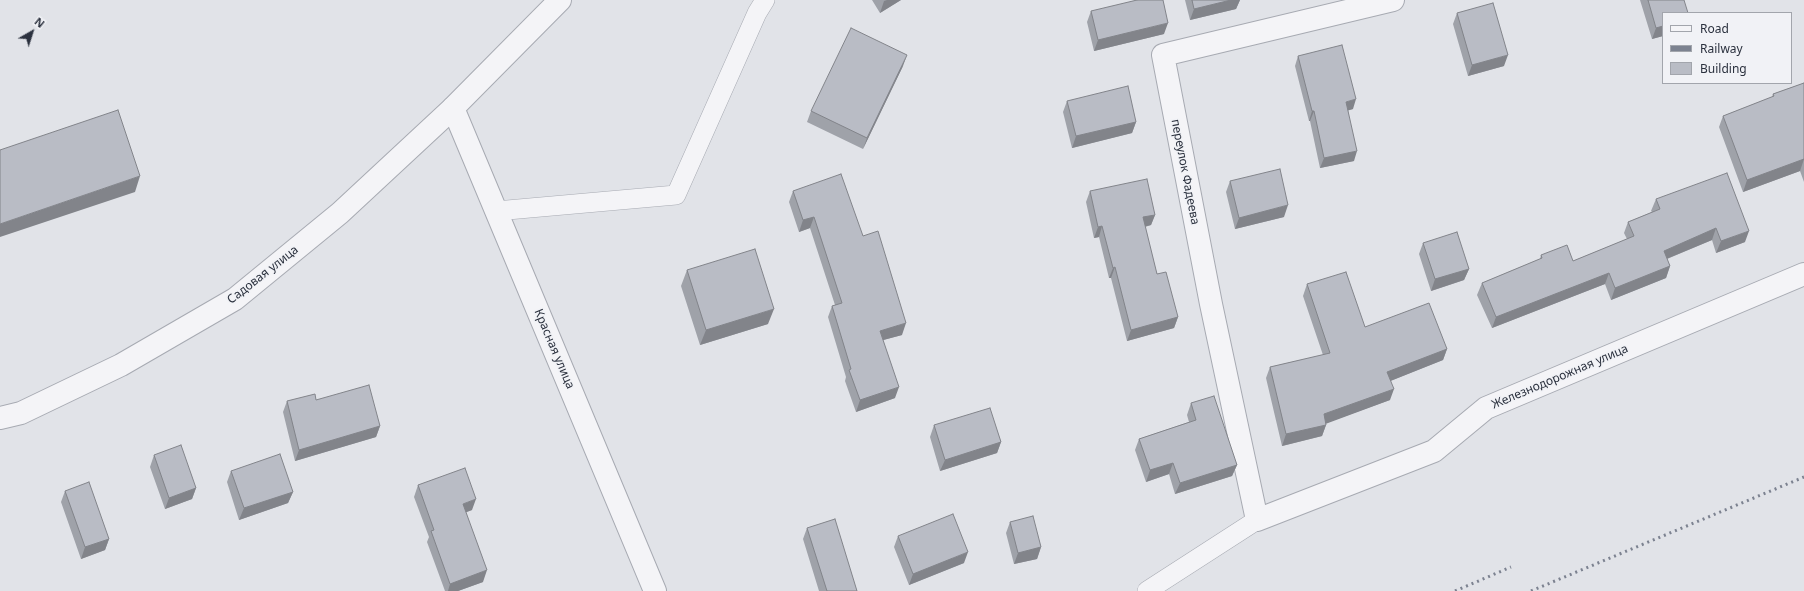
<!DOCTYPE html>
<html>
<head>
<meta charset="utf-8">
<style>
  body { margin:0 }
  #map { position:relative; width:1804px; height:591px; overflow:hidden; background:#e1e3e8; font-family:"Noto Sans",sans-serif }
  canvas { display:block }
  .legend { position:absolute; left:1662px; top:12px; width:130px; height:72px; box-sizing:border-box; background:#f1f2f6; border:1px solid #a2a5ac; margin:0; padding:5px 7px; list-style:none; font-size:12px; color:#2b313e }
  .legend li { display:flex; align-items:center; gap:8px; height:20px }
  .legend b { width:20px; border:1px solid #a2a5ac }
  .north { position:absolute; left:12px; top:12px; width:40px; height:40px; -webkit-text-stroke:3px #f1f2f6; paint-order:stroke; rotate:39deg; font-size:11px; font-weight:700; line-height:16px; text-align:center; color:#2b313e }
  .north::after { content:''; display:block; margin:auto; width:14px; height:18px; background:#2b313e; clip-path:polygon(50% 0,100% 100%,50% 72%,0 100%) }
</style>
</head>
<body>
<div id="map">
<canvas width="1804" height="591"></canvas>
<ul class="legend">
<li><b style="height:5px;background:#f4f4f7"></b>Road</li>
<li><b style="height:5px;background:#7c8290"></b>Railway</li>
<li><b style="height:11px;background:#b9bcc5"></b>Building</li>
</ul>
<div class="north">N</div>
</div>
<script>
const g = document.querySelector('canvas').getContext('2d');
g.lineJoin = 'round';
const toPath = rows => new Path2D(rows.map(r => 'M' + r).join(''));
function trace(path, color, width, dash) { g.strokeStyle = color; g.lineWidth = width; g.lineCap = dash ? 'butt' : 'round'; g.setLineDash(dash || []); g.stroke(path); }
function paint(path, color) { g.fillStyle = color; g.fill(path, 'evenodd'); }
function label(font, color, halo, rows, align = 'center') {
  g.font = font + ' "Noto Sans",sans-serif'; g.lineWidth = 3; g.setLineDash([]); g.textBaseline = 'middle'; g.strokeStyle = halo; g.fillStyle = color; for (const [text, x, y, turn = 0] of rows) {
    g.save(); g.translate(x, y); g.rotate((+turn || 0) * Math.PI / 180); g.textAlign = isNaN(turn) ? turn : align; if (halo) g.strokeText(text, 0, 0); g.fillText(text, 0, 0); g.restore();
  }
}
const service = toPath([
  [496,211,676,195,757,13,765,0],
  [1147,591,1257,520]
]);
const minor = toPath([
  [1393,0,1163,55,1211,304,1257,520,1434,451,1486,408,1804,274],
  [453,108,655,591]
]);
const tertiary = toPath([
  [0,418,21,413,121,365,235,299,340,213,453,108,560,0]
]);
trace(service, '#a7aab2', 20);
trace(minor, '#a7aab2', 24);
trace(tertiary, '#a7aab2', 24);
trace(service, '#f4f4f7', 19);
trace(minor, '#f4f4f7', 22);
trace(tertiary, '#f4f4f7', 22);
trace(toPath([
  [1455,591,1511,567],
  [1531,591,1804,477]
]), '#7c8290', 3, [2, 4]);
paint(toPath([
  [872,0,901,0,880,13],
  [1185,0,1240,0,1236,9,1190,20],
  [1640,0,1684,0,1663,13,1663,36,1652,39],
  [1091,11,1164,34,1094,51,1087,22],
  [1457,13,1504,66,1468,76,1453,24],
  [1298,56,1353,109,1348,110,1354,161,1320,168,1310,121,1309,121,1295,66],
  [903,66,863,149,807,122,811,111],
  [1804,83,1804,182,1800,171,1743,192,1719,127,1723,116,1772,97,1773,94],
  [1067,101,1136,122,1132,133,1072,148,1063,112],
  [1230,181,1284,217,1235,229,1226,192],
  [793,191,863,236,902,335,883,340,895,398,856,412,845,381,846,377,828,317,832,306,835,305,810,228,799,232,789,202],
  [1090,191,1155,215,1151,225,1145,227,1157,274,1178,317,1174,328,1127,341,1111,278,1109,278,1099,237,1094,238,1086,202],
  [1656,199,1745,242,1716,253,1712,240,1667,259,1670,266,1666,278,1611,300,1605,284,1492,328,1477,295,1482,283,1540,259,1541,255,1573,261,1627,239,1624,233,1628,222,1652,212,1651,211],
  [1423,243,1469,269,1464,280,1431,291,1419,254],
  [687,270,768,324,700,345,681,286],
  [1307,284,1365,327,1447,349,1443,360,1390,381,1390,400,1326,423,1326,425,1322,436,1282,446,1266,378,1270,367,1323,355,1303,296],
  [287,401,380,426,376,437,295,461,283,412],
  [1191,403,1237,465,1232,476,1175,494,1169,474,1146,482,1135,450,1139,439,1189,422,1187,415],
  [934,425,1001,442,997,453,940,471,930,437],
  [154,455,196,488,192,499,165,509,150,467],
  [231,471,293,492,288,503,239,520,227,482],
  [418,485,472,510,466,512,483,582,458,591,445,591,427,542,429,537,414,497],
  [65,491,109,539,105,550,81,559,61,502],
  [1010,522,1041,547,1037,559,1014,564,1006,533],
  [807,528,857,591,819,591,803,539],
  [898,536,964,563,909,585,894,547]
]), '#9fa2a9');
paint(toPath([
  [887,0,901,0,880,13,884,1],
  [1231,0,1240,0,1236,9,1190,20,1194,9],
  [1168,23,1164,34,1094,51,1098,40],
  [1663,26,1663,36,1652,39,1656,28],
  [907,55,903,66,863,149,867,138],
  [1508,55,1504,66,1468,76,1472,65],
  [1356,99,1353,109,1343,112,1346,102],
  [1312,111,1314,111,1310,121,1309,121],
  [1136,122,1132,133,1072,148,1076,136],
  [1357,151,1354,161,1320,168,1324,158],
  [1804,159,1800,171,1743,192,1747,180],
  [140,176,135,192,0,237,0,224],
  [1288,205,1284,217,1235,229,1239,218],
  [1155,215,1151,225,1139,228,1143,217],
  [814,217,810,228,799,232,803,220],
  [1102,226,1099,237,1094,238,1098,227],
  [1716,228,1712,240,1659,262,1664,251],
  [1749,231,1745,242,1716,253,1721,241],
  [1670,266,1666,278,1611,300,1615,288],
  [1115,267,1111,278,1109,278,1113,268],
  [1469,269,1464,280,1431,291,1435,279],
  [1609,273,1605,284,1492,328,1496,317],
  [774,309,768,324,700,345,706,330],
  [1178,317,1174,328,1127,341,1131,330],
  [906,323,902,335,876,342,880,331],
  [1447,349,1443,360,1383,384,1387,372],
  [899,387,895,398,856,412,860,400],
  [1394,389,1390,400,1320,426,1324,414],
  [1326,425,1322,436,1282,446,1286,434],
  [380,426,376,437,295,461,299,450],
  [1001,442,997,453,940,471,945,460],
  [1173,463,1169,474,1146,482,1150,470],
  [1237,465,1232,476,1175,494,1180,483],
  [196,488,192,499,165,509,169,498],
  [293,492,288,503,239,520,244,508],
  [476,499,472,510,459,515,463,504],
  [109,539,105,550,81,559,85,547],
  [1041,547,1037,559,1014,564,1018,553],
  [968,552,964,563,909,585,913,574],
  [487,570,483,582,458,591,448,591,450,584]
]), '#82848a');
const building = toPath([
  [1137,0,1163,0,1168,23,1098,40,1091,11,1137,0],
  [1192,0,1231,0,1194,9,1192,0],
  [1648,0,1684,0,1688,13,1663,13,1663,26,1656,28,1648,0],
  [1493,3,1508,55,1472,65,1457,13,1493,3],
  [851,28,907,55,867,138,811,111,851,28],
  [1342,45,1356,99,1346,102,1357,151,1324,158,1314,111,1312,111,1298,56,1342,45],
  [1804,83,1804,160,1804,159,1747,180,1723,116,1774,96,1773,94,1804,83],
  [1128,86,1136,122,1076,136,1067,101,1128,86],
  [118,110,140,176,0,224,0,150,118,110],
  [1280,169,1288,205,1239,218,1230,181,1280,169],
  [1727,173,1749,231,1721,241,1716,228,1664,251,1670,266,1615,288,1609,273,1496,317,1482,283,1542,258,1541,255,1567,245,1573,261,1634,236,1628,222,1660,209,1656,199,1727,173],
  [841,174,863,236,878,231,906,323,880,331,899,387,860,400,849,370,851,369,832,306,842,303,814,217,803,220,793,191,841,174],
  [1147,179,1155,215,1143,217,1157,274,1166,272,1178,317,1131,330,1115,267,1113,268,1102,226,1098,227,1090,191,1147,179],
  [1457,232,1469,269,1435,279,1423,243,1457,232],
  [755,249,774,309,706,330,687,270,755,249],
  [1346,272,1365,327,1429,303,1447,349,1387,372,1394,389,1324,414,1326,425,1286,434,1270,367,1330,353,1307,284,1346,272],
  [369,385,380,426,299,450,287,401,315,394,316,400,369,385],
  [1214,396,1237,465,1180,483,1173,463,1150,470,1139,439,1196,420,1191,403,1214,396],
  [990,408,1001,442,945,460,934,425,990,408],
  [181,445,196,488,169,498,154,455,181,445],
  [280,454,293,492,244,508,231,471,280,454],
  [465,468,476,499,463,504,487,570,450,584,431,531,434,530,418,485,465,468],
  [89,482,109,539,85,547,65,491,89,482],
  [953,514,968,552,913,574,898,536,953,514],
  [1033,516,1041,547,1018,553,1010,522,1033,516],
  [835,519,857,591,827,591,807,528,835,519]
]);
paint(building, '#b9bcc5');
trace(building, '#82848a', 1);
label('12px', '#2b313e', '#f1f2f6', [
  ["переулок Фадеева",1185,172,79],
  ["Садовая улица",263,275,-38],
  ["Красная улица",554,349,67],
  ["Железнодорожная улица",1560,377,-23]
]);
</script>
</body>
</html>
